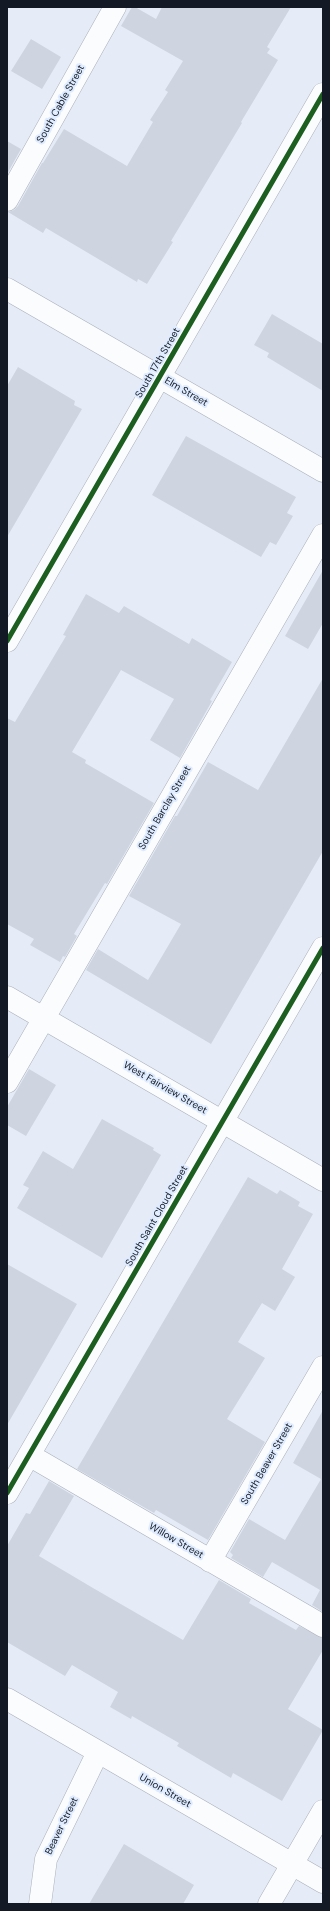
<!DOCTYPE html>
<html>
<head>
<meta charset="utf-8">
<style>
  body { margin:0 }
  #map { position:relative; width:330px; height:1911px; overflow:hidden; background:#e6ecf7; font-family:"DM Sans",sans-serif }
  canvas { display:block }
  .frame { position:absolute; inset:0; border:8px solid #131a25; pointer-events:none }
</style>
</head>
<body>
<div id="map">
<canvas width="330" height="1911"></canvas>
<div class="frame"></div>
</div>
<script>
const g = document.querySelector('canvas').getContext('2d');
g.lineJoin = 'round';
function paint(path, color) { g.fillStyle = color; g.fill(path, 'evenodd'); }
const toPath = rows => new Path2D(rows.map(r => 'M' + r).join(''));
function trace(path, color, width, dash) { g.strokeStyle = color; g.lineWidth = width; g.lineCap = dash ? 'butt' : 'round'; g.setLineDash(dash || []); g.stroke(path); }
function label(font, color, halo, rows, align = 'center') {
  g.font = font + ' "DM Sans",sans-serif'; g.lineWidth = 4; g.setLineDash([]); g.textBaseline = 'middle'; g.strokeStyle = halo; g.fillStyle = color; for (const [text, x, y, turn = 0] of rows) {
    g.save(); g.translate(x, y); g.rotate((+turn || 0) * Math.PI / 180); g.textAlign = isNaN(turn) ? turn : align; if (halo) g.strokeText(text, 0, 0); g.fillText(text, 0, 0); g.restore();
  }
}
paint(toPath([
  [132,7,135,7,156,19,162,7,291,7,267,47,270,49,267,53,278,60,241,122,242,123,171,241,173,242,147,284,138,279,137,282,46,228,43,233,8,212,14,210,18,206,42,163,43,163,64,129,127,166,153,122,150,120,168,92,165,90,183,61,121,26],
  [31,39,61,57,42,89,11,71],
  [7,141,21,149,7,174],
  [272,314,323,344,323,391,267,357,269,353,254,345],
  [18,367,75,401,74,405,82,409,7,537,7,386],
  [186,436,296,497,287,513,293,516,276,545,270,542,261,557,152,495],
  [323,570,323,623,308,649,285,636],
  [86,594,119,613,124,606,189,644,192,638,232,662,210,700,212,701,180,758,150,740,174,699,121,670,72,752,86,760,85,763,154,803,107,884,105,883,74,934,77,936,65,957,63,956,60,962,30,945,34,939,7,924,7,718,15,722,66,636,63,635],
  [323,678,323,851,211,1044,86,970,98,949,148,980,181,924,129,896,175,816,177,816,208,762,258,790],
  [29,1069,56,1085,26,1136,7,1125,7,1107],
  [102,1119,154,1148,153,1150,161,1155,102,1258,17,1208,29,1188,23,1185,43,1151,73,1169],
  [248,1177,277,1194,280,1190,300,1202,298,1206,313,1214,282,1269,295,1277,275,1311,262,1303,238,1342,265,1358,227,1419,265,1442,208,1540,156,1510,154,1513,77,1469],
  [7,1264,77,1304,7,1425],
  [323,1410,323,1612,312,1605,320,1590,272,1562,263,1577,231,1558,233,1555,230,1552,249,1519,285,1540,321,1479,293,1463],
  [49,1481,74,1496,39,1556,93,1588,183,1640,219,1580,251,1599,249,1603,296,1630,299,1626,323,1638,323,1650,288,1709,323,1730,282,1801,233,1773,231,1778,177,1746,179,1743,132,1716,131,1719,110,1707,118,1692,72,1665,65,1676,7,1642,7,1546,26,1513,30,1514],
  [124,1844,194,1885,183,1904,89,1904]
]), '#cfd5e0');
const minor = toPath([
  [7,200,115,7],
  [7,289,323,471],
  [7,641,323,94],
  [7,997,323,1180],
  [7,1082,323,535],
  [29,1455,323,1626],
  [7,1493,323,948],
  [210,1561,323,1367],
  [7,1699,323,1882],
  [40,1904,46,1859,98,1752],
  [269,1904,323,1811]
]);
trace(minor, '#a9afb9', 23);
trace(minor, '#fbfcfe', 22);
trace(toPath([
  [7,641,323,94],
  [7,1493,323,948]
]), '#1b5e20', 5);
label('10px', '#131a25', '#dfebfe', [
  ["South Cable Street",61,104,-61],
  ["South 17th Street",158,363,-60],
  ["Elm Street",186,392,30],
  ["South Barclay Street",165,808,-60],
  ["West Fairview Street",165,1088,30],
  ["South Saint Cloud Street",157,1216,-60],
  ["South Beaver Street",267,1464,-60],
  ["Willow Street",176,1541,30],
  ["Union Street",165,1791,30],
  ["Beaver Street",62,1826,-64]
]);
</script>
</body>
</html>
